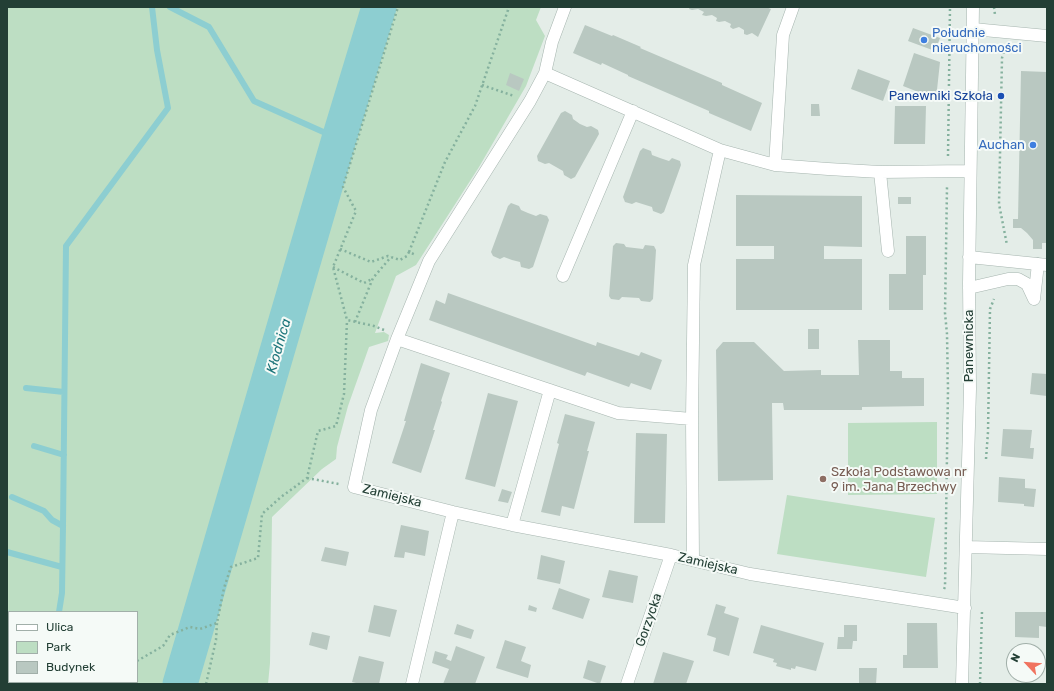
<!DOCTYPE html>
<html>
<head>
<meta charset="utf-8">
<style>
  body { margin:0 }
  #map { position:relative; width:1054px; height:691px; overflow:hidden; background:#e4ede8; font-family:Rubik,sans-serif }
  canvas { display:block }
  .frame { position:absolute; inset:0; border:8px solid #233f35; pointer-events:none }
  .legend { position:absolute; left:8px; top:611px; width:130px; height:72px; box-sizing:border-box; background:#f5faf7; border:1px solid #a1afa9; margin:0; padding:5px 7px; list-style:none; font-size:12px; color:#233f35 }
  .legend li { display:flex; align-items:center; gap:8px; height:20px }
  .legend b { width:20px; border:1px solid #a1afa9 }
  .north { position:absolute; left:1006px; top:643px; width:40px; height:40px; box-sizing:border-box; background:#f5faf7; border:1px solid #a1afa9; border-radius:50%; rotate:296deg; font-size:11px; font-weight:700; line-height:16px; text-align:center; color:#233f35 }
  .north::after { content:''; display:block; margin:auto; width:14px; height:18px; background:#f0735f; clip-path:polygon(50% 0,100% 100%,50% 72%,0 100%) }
</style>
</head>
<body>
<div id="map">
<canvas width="1054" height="691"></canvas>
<div class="frame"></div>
<ul class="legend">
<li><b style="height:5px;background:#fff"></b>Ulica</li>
<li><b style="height:11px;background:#bddec3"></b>Park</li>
<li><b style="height:11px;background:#b9c8c1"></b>Budynek</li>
</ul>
<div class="north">N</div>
</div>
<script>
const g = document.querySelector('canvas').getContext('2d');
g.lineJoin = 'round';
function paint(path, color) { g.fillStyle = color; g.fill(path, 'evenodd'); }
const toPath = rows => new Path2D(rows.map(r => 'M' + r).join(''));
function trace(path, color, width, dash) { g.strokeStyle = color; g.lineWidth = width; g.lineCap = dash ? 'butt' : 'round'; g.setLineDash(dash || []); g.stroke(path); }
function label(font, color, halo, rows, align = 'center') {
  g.font = font + ' Rubik,sans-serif'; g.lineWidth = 4; g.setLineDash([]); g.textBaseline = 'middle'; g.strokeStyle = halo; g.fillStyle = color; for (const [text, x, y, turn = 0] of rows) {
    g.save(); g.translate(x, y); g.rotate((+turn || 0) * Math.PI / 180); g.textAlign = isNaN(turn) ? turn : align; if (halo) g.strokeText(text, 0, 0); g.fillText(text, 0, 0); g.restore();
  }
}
paint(toPath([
  [7,7,372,7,174,684,7,684],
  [9,612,137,612,137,682,9,682],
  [382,7,541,7,536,20,545,36,526,86,479,167,416,265,396,276,375,333,384,332,389,335,388,341,369,347,348,406,337,447,336,459,322,469,272,517,270,663,268,684,184,684],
  [937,422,937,494,848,495,848,423],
  [787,495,935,518,926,577,777,554]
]), '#bddec3');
trace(toPath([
  [170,7,209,27,254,101,339,139],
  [291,303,299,306],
  [26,388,64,392],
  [34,446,64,455],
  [12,497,44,511,52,520,63,526],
  [7,552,62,567],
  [59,612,62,593,63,526,66,246,168,108,157,50,152,7],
  [49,684,49,682]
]), '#8dced1', 6);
trace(toPath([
  [180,684,339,139,379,7]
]), '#8dced1', 35);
paint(toPath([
  [690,7,766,7,771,9,758,37,752,33,747,35,744,34,744,30,739,27,733,29,730,27,731,24,725,21,719,22,716,21,717,18,712,15,706,16,702,15,704,12,698,9,692,10,689,9],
  [585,25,612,36,613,35,641,47,640,48,722,83,722,85,762,103,751,131,709,113,709,111,628,76,628,75,602,63,601,65,573,53],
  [913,28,940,38,935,51,908,41],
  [914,53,940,62,936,99,903,86],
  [858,69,890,81,883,101,851,89],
  [1021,71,1047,72,1047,243,1042,243,1042,249,1033,249,1033,240,1027,233,1021,228,1013,228,1013,219,1018,219],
  [510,73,524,79,519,91,506,85],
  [811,104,819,104,820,116,811,116],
  [895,106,926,106,925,144,894,144],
  [565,111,572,115,573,119,580,124,587,127,591,126,598,130,599,134,575,177,571,179,564,175,563,171,549,163,545,164,538,161,537,156,561,113],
  [643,148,651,151,652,155,660,158,669,161,672,158,680,161,681,165,664,212,661,214,653,211,652,207,636,202,632,204,625,202,623,197,640,151],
  [736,195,862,196,862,247,824,246,824,259,862,259,862,310,736,310,736,259,774,259,774,246,736,246],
  [898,197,911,197,911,204,898,204],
  [511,203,519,206,521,210,528,213,536,216,540,214,547,216,549,220,533,267,529,269,521,267,520,262,512,260,504,257,500,259,493,256,491,252,508,206],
  [906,236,926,236,926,275,923,275,923,310,889,310,889,274,906,274],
  [616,243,624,244,626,247,643,249,645,245,654,246,656,250,653,299,650,302,641,301,639,298,622,297,619,300,611,299,609,296,613,246],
  [448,293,596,346,597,342,639,356,641,352,662,360,651,390,631,383,629,387,587,372,585,376,429,320,436,300,445,304],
  [808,329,819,329,819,349,808,349],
  [858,340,890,340,890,371,902,371,902,378,924,378,924,406,862,407,862,410,784,410,783,403,772,403,773,480,718,481,716,350,723,342,754,342,784,371,821,370,821,375,859,375],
  [421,363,450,373,441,401,442,402,433,430,435,430,421,473,392,463,406,421,404,421],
  [1032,373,1047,374,1047,396,1030,394],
  [488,393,518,401,495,487,465,479],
  [565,414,595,422,587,451,589,451,574,509,562,506,560,516,541,512,559,444,557,443],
  [1003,429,1032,430,1030,448,1034,448,1033,459,1001,456],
  [636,433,667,434,665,523,634,523],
  [999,477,1025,479,1025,488,1036,489,1034,507,1024,506,1024,504,998,502],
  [502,489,512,492,508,503,498,501],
  [401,525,429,531,425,556,405,552,404,558,394,557],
  [325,547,349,552,346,566,321,561],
  [541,555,565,561,560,584,537,579],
  [609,570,638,576,633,603,602,597],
  [559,588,590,599,583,619,552,609],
  [716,604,726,607,724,613,739,618,729,656,713,651,716,638,707,635],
  [374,605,397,610,390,637,368,632],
  [529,605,537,608,536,612,528,610],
  [1015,612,1047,612,1047,627,1039,626,1039,638,1015,637],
  [907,623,937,623,938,668,903,668,903,655,907,655],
  [457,624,474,630,471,639,454,634],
  [761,625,824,643,816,671,796,666,795,669,791,668,791,670,776,666,777,663,773,662,774,659,753,653],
  [844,625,857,625,857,641,853,641,852,649,837,649,838,637,844,637],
  [312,632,330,636,327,650,309,645],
  [505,640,526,647,521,661,531,665,528,678,496,668],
  [456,646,485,657,475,684,443,684,449,669,432,663,435,651,448,655,446,659,451,661],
  [663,652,694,661,686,684,653,684],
  [359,656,384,662,379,684,360,684,352,682],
  [588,660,606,666,600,684,583,678],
  [859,668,877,668,876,684,859,684]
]), '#b9c8c1');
const minor = toPath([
  [565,7,552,42,545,73,530,101,429,261,397,339,371,410,354,487,453,512,512,525,671,555,750,574,965,608],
  [973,29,1047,36],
  [545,73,720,150,775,165,828,169,880,172,970,171],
  [775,165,783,35,793,7],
  [880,172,888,251],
  [969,257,1047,265],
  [563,276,633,111],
  [969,288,1008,279,1018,279,1027,284,1034,299],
  [1034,299,1038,264],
  [397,339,618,413,692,419],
  [512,525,550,390],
  [966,547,1047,549],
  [693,560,692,419,694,265,720,150],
  [412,684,453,512],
  [627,684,671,555],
  [962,684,970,389,969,283,973,7]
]);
trace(minor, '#a6b5af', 13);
trace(toPath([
  [994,7,995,15,996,16],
  [1005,47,1002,58,999,204,1007,245],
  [482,85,514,96],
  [948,156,950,7],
  [340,249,371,262,388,256,400,260,407,256,409,252,416,255],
  [409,252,445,162,475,106,508,10,508,7],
  [333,267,364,283,372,279],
  [355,322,373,278,391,257],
  [384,330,374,326,347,320,333,267,356,211,343,187,398,7],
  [986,459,988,432,990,309,994,299],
  [307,478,339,484],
  [944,589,945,587,948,389,947,334,945,313,947,187],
  [137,661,163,646,170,635,190,627,200,629,217,623,224,588,231,567,258,558,262,514,281,497,307,478,318,431,336,426,344,394,347,320],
  [110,684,112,682],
  [206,684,216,640,217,623],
  [980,684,982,611]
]), '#85b19e', 2.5, [2, 3]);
trace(minor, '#fff', 12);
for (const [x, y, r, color] of [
  [924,40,4,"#3f7fe0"],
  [1001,96,4,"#1a4fb4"],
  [1033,145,4,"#3f7fe0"],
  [823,479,4,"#8d6e63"]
]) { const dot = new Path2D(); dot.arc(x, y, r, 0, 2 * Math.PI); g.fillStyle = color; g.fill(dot); trace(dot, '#f5faf7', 1.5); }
label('13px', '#366cbe', '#f5faf7', [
  ["Południe",932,33],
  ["nieruchomości",932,48],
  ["Auchan",1025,145,"right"]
], 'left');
label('13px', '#164399', '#f5faf7', [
  ["Panewniki Szkoła",993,96]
], 'right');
label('13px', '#233f35', '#f5faf7', [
  ["Panewnicka",969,346,-90],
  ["Zamiejska",392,496,14],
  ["Zamiejska",708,564,13],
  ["Gorzycka",649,620,-71]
]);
label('13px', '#785e54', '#f5faf7', [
  ["Szkoła Podstawowa nr",831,472],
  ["9 im. Jana Brzechwy",831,487]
], 'left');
label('italic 14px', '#1e767b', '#f5faf7', [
  ["Kłodnica",279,346,-74]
]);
</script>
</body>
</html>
